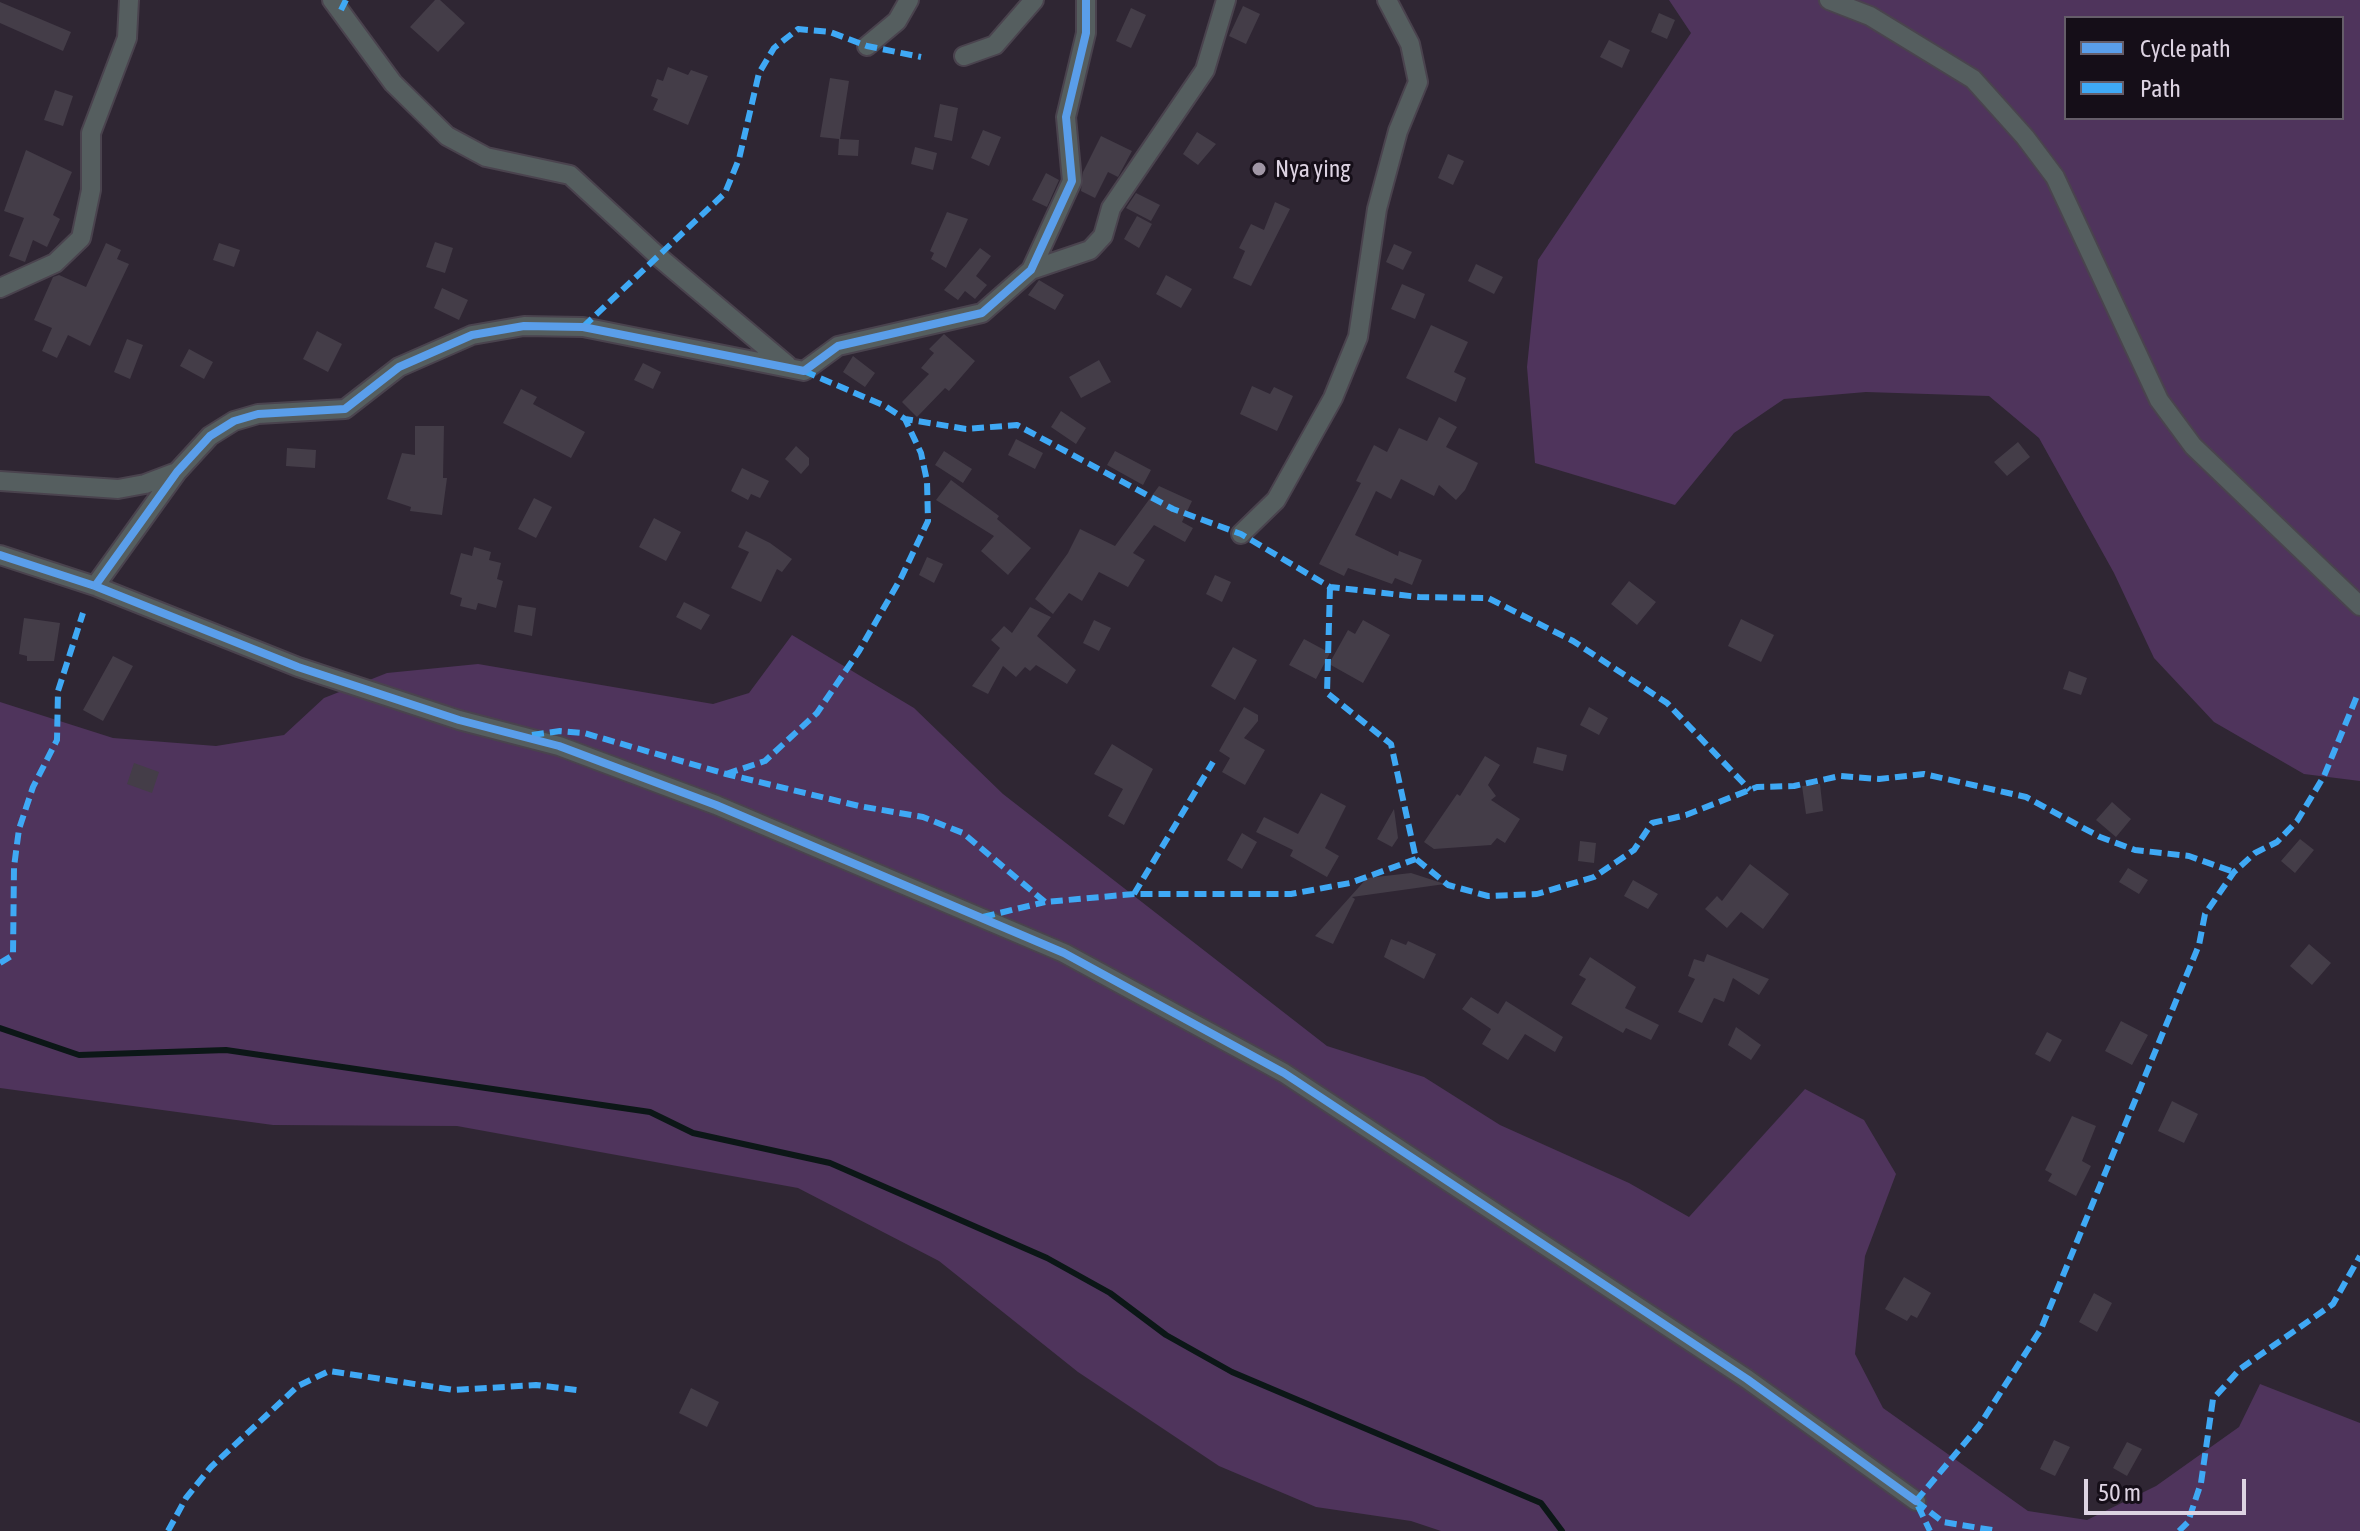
<!DOCTYPE html>
<html>
<head>
<meta charset="utf-8">
<style>
  body { margin:0 }
  #map { position:relative; width:2360px; height:1531px; overflow:hidden; background:#2f2633; font-family:"Asap Condensed",sans-serif }
  canvas { display:block }
  .legend { position:absolute; left:2064px; top:16px; width:280px; height:104px; box-sizing:border-box; background:#150e18; border:2px solid #655d69; margin:0; padding:10px 14px; list-style:none; font-size:24px; color:#ddd3e2 }
  .legend li { display:flex; align-items:center; gap:16px; height:40px }
  .legend b { width:40px; border:2px solid #655d69 }
  .scale { position:absolute; left:2084px; top:1479px; width:162px; height:36px; box-sizing:border-box; border:4px solid #ddd3e2; border-top:0; padding-left:10px; font-size:24px; line-height:28px; white-space:nowrap; color:#ddd3e2; -webkit-text-stroke:6px #150e18; paint-order:stroke }
</style>
</head>
<body>
<div id="map">
<canvas width="2360" height="1531"></canvas>
<ul class="legend">
<li><b style="height:10px;background:#5a9eea"></b>Cycle path</li>
<li><b style="height:10px;background:#3fa9f5"></b>Path</li>
</ul>
<div class="scale">50 m</div>
</div>
<script>
const g = document.querySelector('canvas').getContext('2d');
g.lineJoin = 'round';
function paint(path, color) { g.fillStyle = color; g.fill(path, 'evenodd'); }
const toPath = rows => new Path2D(rows.map(r => 'M' + r).join(''));
function trace(path, color, width, dash) { g.strokeStyle = color; g.lineWidth = width; g.lineCap = dash ? 'butt' : 'round'; g.setLineDash(dash || []); g.stroke(path); }
function label(font, color, halo, rows, align = 'center') {
  g.font = font + ' "Asap Condensed",sans-serif'; g.lineWidth = 6; g.setLineDash([]); g.textBaseline = 'middle'; g.strokeStyle = halo; g.fillStyle = color; for (const [text, x, y, turn = 0] of rows) {
    g.save(); g.translate(x, y); g.rotate((+turn || 0) * Math.PI / 180); g.textAlign = isNaN(turn) ? turn : align; if (halo) g.strokeText(text, 0, 0); g.fillText(text, 0, 0); g.restore();
  }
}
paint(toPath([
  [1669,0,2360,0,2360,781,2304,774,2214,722,2154,658,2114,573,2039,438,1989,396,1866,392,1784,399,1734,433,1675,505,1535,463,1527,367,1538,260,1691,33],
  [2066,18,2342,18,2342,118,2066,118],
  [792,635,914,708,1003,794,1327,1046,1424,1077,1500,1125,1629,1183,1689,1217,1805,1089,1864,1120,1896,1174,1865,1256,1855,1354,1883,1408,2028,1511,2087,1520,2156,1486,2239,1427,2260,1384,2360,1423,2360,1531,1441,1531,1411,1521,1316,1507,1219,1466,1078,1372,939,1261,798,1188,457,1126,273,1125,0,1088,0,702,113,738,216,746,284,735,324,698,387,673,478,664,713,704,749,693]
]), '#4f345c');
trace(toPath([
  [0,1028,79,1055,226,1050,650,1112,693,1133,830,1163,1047,1258,1110,1293,1166,1335,1232,1372,1541,1503,1562,1531]
]), '#0c1717', 6);
paint(toPath([
  [435,0,440,0,465,23,438,52,410,27],
  [0,2,71,32,63,51,0,23],
  [1243,6,1260,14,1246,44,1229,36],
  [1131,8,1146,15,1131,48,1116,41],
  [1659,13,1675,20,1667,39,1651,32],
  [1609,40,1630,50,1622,68,1600,57],
  [668,67,688,75,691,70,708,76,688,125,653,110,658,99,651,96,657,79,663,81],
  [830,78,849,81,840,139,859,140,858,156,838,155,839,139,820,137],
  [55,90,73,96,63,126,44,120],
  [940,104,958,108,952,141,934,137],
  [983,130,1001,137,989,166,971,158],
  [1197,132,1216,144,1198,165,1183,154],
  [1101,136,1132,151,1118,177,1108,172,1095,198,1081,191,1083,172],
  [915,147,937,153,933,170,911,164],
  [26,150,72,172,53,215,60,219,47,247,33,240,25,262,9,256,24,218,4,211],
  [1448,154,1464,161,1453,185,1438,178],
  [1046,173,1059,180,1047,207,1032,200],
  [1136,193,1160,205,1151,221,1126,208],
  [1275,202,1290,209,1251,286,1233,278,1245,251,1239,248,1251,224,1264,230],
  [947,212,968,219,946,268,931,259,934,253,930,251],
  [1137,216,1152,224,1139,248,1124,239],
  [435,242,453,248,445,273,426,267],
  [106,243,121,250,117,259,129,264,90,346,68,335,57,358,42,351,52,328,34,320,53,277,59,275,86,287],
  [219,243,240,250,234,267,213,260],
  [1394,244,1412,252,1403,270,1386,262],
  [980,248,991,256,976,276,987,285,975,299,965,291,958,300,944,290],
  [1476,264,1503,277,1494,294,1468,281],
  [1166,275,1192,289,1181,308,1156,294],
  [1039,280,1064,295,1055,310,1028,295],
  [1402,284,1425,294,1415,319,1391,309],
  [442,288,468,300,459,320,434,308],
  [1431,325,1468,342,1454,372,1466,378,1456,402,1406,378],
  [317,331,342,344,328,372,303,359],
  [944,334,975,361,949,391,945,388,917,417,902,402,929,374,921,368,934,353,929,349],
  [127,339,143,345,130,379,114,372],
  [189,349,213,362,204,379,180,366],
  [853,356,875,373,865,387,843,372],
  [1099,360,1111,382,1081,398,1069,377],
  [643,363,661,372,653,389,634,380],
  [1252,386,1270,394,1274,387,1293,396,1277,431,1240,414],
  [521,389,537,397,533,404,585,432,571,458,503,423],
  [1061,411,1086,428,1076,444,1051,427],
  [1439,417,1457,427,1446,447,1478,463,1465,490,1456,500,1439,485,1434,496,1401,479,1391,499,1376,491,1355,535,1398,556,1399,551,1422,560,1412,585,1395,578,1392,584,1348,568,1344,576,1319,564,1361,483,1356,481,1374,445,1387,452,1399,428,1427,441],
  [415,426,444,426,443,478,447,478,442,515,410,511,411,507,387,499,402,453,415,455],
  [1016,439,1043,453,1035,469,1008,455],
  [2018,442,2030,457,2007,476,1994,462],
  [796,446,809,458,809,465,801,474,785,459],
  [287,448,316,450,315,468,286,466],
  [944,451,972,469,963,483,935,465],
  [1115,451,1151,470,1143,485,1107,465],
  [742,468,769,481,760,498,751,494,748,500,731,491],
  [951,480,999,516,997,519,1031,548,1008,575,981,551,994,536,936,500],
  [1159,486,1192,501,1182,522,1193,528,1185,542,1154,525,1133,553,1145,560,1128,587,1099,572,1082,601,1069,593,1053,614,1035,599,1068,553,1080,529,1115,546],
  [534,498,552,507,536,538,518,529],
  [654,518,681,532,666,561,639,547],
  [746,531,770,543,792,559,782,572,777,569,761,602,731,588,749,552,738,547],
  [474,547,491,552,489,560,501,563,497,579,503,581,496,608,478,603,476,610,460,606,462,598,450,594,461,553,472,556],
  [927,557,943,564,934,583,919,575],
  [1215,575,1231,582,1222,602,1206,594],
  [1629,581,1656,602,1637,625,1611,604],
  [684,602,710,615,701,630,676,617],
  [518,605,536,608,532,636,514,632],
  [1030,607,1051,617,1037,636,1076,670,1067,684,1036,665,1030,671,1025,667,1016,677,1003,666,988,694,972,686,1000,648,991,640,1004,626,1012,633],
  [24,618,60,623,54,661,27,661,27,656,19,654],
  [1741,619,1774,635,1761,662,1728,646],
  [1094,620,1111,628,1099,651,1083,643],
  [1363,620,1390,635,1363,683,1329,664,1348,630,1355,634],
  [1304,639,1330,653,1316,679,1289,665],
  [1233,647,1257,660,1235,700,1211,686],
  [113,656,133,666,103,721,83,710],
  [2069,671,2087,678,2081,695,2063,689],
  [1244,707,1258,715,1258,721,1244,738,1265,750,1245,785,1222,772,1230,758,1219,751],
  [1589,707,1608,718,1599,735,1580,725],
  [1112,744,1153,769,1124,825,1108,816,1123,789,1094,774],
  [1537,747,1567,755,1563,771,1533,763],
  [1485,756,1500,765,1488,785,1496,796,1491,800,1520,819,1505,843,1497,838,1491,845,1434,849,1424,842,1457,794,1460,796],
  [134,763,159,772,152,793,127,784],
  [1820,784,1823,811,1806,814,1802,786],
  [1321,793,1346,806,1325,848,1339,856,1327,877,1290,856,1293,850,1256,832,1264,817,1298,834],
  [2112,802,2131,819,2116,837,2096,820],
  [1394,809,1398,838,1392,847,1377,839],
  [1242,833,1257,842,1242,869,1227,860],
  [2300,839,2314,850,2295,873,2281,861],
  [1580,841,1596,843,1594,863,1578,861],
  [1750,864,1789,894,1763,929,1741,912,1727,928,1705,909,1717,896,1722,901],
  [2128,868,2148,880,2139,894,2119,882],
  [1411,873,1445,884,1352,897,1355,899,1333,944,1315,936,1367,878],
  [1633,880,1658,894,1648,909,1624,896],
  [1391,939,1406,945,1408,941,1436,954,1424,979,1384,957],
  [2309,944,2331,963,2312,985,2290,966],
  [1707,954,1769,979,1759,995,1733,978,1724,1002,1714,998,1702,1023,1678,1012,1695,979,1688,976,1694,959,1704,962],
  [1590,957,1636,987,1625,1008,1659,1025,1651,1040,1626,1028,1623,1033,1571,1004,1586,979,1579,975],
  [1471,997,1498,1014,1506,1001,1563,1037,1555,1052,1525,1034,1508,1060,1482,1044,1491,1029,1462,1009],
  [2121,1021,2148,1035,2132,1065,2105,1051],
  [1736,1027,1761,1045,1751,1060,1728,1045],
  [2047,1032,2062,1040,2050,1062,2035,1054],
  [2172,1101,2198,1114,2184,1143,2158,1131],
  [2072,1116,2096,1126,2082,1161,2091,1166,2076,1196,2048,1181,2052,1174,2045,1170],
  [1904,1277,1931,1293,1917,1318,1911,1315,1907,1321,1885,1309],
  [2094,1293,2112,1303,2097,1332,2079,1322],
  [691,1388,719,1402,707,1427,679,1413],
  [2054,1440,2070,1447,2055,1476,2040,1469],
  [2127,1442,2142,1449,2127,1476,2113,1468]
]), '#443d48');
const minor = toPath([
  [332,0,393,83,447,136,486,157,570,175,660,258,787,365],
  [1829,0,1870,16,1973,79,2025,137,2055,177,2159,400,2193,446,2360,606],
  [867,46,897,21,909,0],
  [964,56,995,45,1034,0],
  [1031,270,1090,250,1103,236,1111,208,1205,70,1226,0],
  [0,288,55,263,81,238,91,190,91,133,127,38,129,0],
  [0,481,118,489,145,484,174,473],
  [1241,534,1276,500,1333,398,1358,337,1377,209,1398,131,1418,82,1410,44,1387,0],
  [0,555,95,586,298,667,459,720,559,746,716,805,1064,953,1284,1073,1747,1379,1916,1501],
  [95,586,177,472,210,436,234,421,258,414,345,409,399,367,472,335,524,326,583,327,804,371,838,346,982,313,1031,270,1072,181,1066,117,1086,33,1086,0]
]);
trace(minor, '#4a434e', 22);
trace(minor, '#555e5f', 18);
trace(toPath([
  [341,10,346,0],
  [583,327,725,193,739,159,759,73,774,48,798,29,830,32,867,46,921,57],
  [804,371,885,406,905,419,966,429,1017,425,1173,509,1241,534,1330,587,1419,597,1488,598,1573,641,1667,703,1750,790],
  [1330,587,1327,693,1391,744,1416,859,1448,885,1488,896,1537,894,1594,877,1634,850,1652,823,1686,815,1757,787,1794,786,1840,776,1879,779,1924,774,2026,797,2100,837,2135,850,2189,856,2234,872],
  [532,735,560,731,584,733,726,774,859,806,923,817,963,833,1045,902,1134,894,1291,894,1350,883,1416,859],
  [726,774,765,761,817,713,859,651,901,578,928,521,927,481,921,453,905,419],
  [1134,894,1213,762],
  [983,917,1045,902],
  [0,963,13,955,14,867,19,829,33,787,57,740,58,691,83,613],
  [1916,1501,1979,1426,2041,1329,2199,945,2205,914,2234,872,2255,853,2277,842,2297,821,2324,776,2357,696],
  [1916,1501,1943,1522,1998,1531],
  [1918,1506,1930,1531],
  [168,1531,186,1498,211,1467,298,1386,329,1371,454,1390,536,1385,577,1390],
  [2179,1531,2188,1522,2201,1483,2213,1399,2240,1369,2333,1304,2360,1256]
]), '#3fa9f5', 6, [12, 6]);
trace(toPath([
  [0,555,95,586,298,667,459,720,559,746,716,805,1064,953,1284,1073,1747,1379,1916,1501],
  [95,586,177,472,210,436,234,421,258,414,345,409,399,367,472,335,524,326,583,327,804,371,838,346,982,313,1031,270,1072,181,1066,117,1086,33,1086,0]
]), '#5a9eea', 8);
for (const [x, y, r, color] of [
  [1259,169,8,"#a096a5"]
]) { const dot = new Path2D(); dot.arc(x, y, r, 0, 2 * Math.PI); g.fillStyle = color; g.fill(dot); trace(dot, '#150e18', 3); }
label('24px', '#ddd3e2', '#150e18', [
  ["Nya ying",1275,169]
], 'left');
</script>
</body>
</html>
